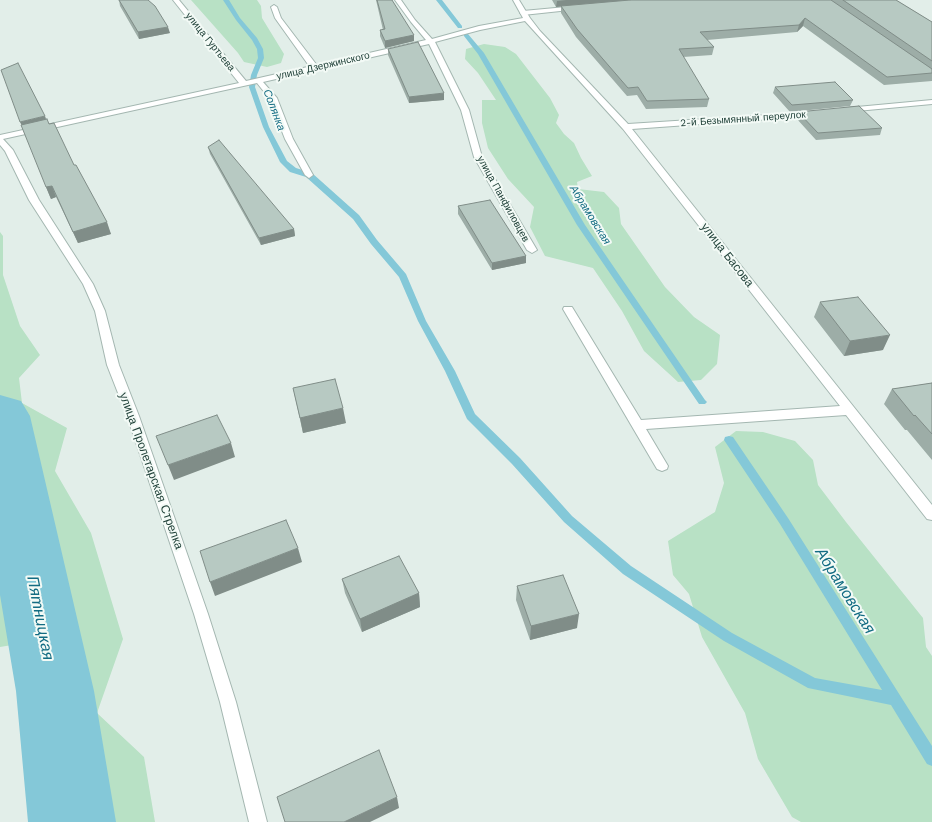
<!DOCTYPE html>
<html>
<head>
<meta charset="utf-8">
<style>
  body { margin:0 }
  canvas { display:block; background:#e2eee9 }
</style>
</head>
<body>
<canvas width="932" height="822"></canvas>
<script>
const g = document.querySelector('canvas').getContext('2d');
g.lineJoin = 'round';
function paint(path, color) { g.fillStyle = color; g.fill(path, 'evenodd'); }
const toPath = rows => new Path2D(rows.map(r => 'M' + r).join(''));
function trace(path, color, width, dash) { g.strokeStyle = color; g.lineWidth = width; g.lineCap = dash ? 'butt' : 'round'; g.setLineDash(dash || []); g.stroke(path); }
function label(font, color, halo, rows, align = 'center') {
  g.font = font + ' "Work Sans",sans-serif'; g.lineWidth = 4; g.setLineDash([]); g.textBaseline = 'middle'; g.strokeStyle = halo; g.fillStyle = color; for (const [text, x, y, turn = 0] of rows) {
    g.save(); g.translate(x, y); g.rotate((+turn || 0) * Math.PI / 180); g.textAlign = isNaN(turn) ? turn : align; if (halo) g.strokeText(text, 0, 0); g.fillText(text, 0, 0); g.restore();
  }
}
paint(toPath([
  [191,0,257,0,261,6,262,18,284,54,281,63,267,67,244,62,238,53],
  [484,44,505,47,516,54,550,98,559,115,556,123,564,134,574,143,581,158,592,176,577,182,578,189,604,192,619,208,621,224,665,287,694,317,720,335,717,364,701,380,678,382,644,351,622,311,593,268,545,256,530,227,534,207,508,179,488,148,482,123,482,100,496,100,478,73,465,59,466,49],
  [0,232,3,236,3,275,20,326,40,355,19,378,22,403,67,428,55,471,91,533,123,639,97,713,144,757,155,822,44,822,32,759,18,644,0,647],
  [736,431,763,432,795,441,813,460,818,485,846,522,923,618,926,647,932,656,932,822,801,822,792,817,758,759,745,713,702,637,689,594,673,575,668,541,715,512,724,483,715,447]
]), '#b8e1c5');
paint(toPath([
  [223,0,229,0,240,18,257,38,263,49,264,58,257,75,255,87,269,127,287,161,296,168,312,173,359,215,377,240,406,274,426,321,455,371,475,414,520,458,572,516,631,566,732,633,815,678,882,690,780,524,724,440,725,437,729,436,733,437,788,518,932,746,932,766,927,764,891,705,808,688,724,641,623,574,564,522,512,464,467,419,445,371,418,321,399,277,371,244,353,219,306,177,290,172,280,162,263,127,249,87,251,75,258,58,257,49,252,40,236,20,223,0],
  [436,0,442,0,462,26,462,28,458,28,436,0],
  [464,34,468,34,484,53,585,225,705,400,707,402,705,404,699,404,577,225,478,54,464,36,464,34]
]), '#84c8d8');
paint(toPath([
  [0,395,21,401,30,416,94,691,116,822,28,822,16,691,0,595,0,395]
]), '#84c8d8');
const lane = toPath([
  [274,5,277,7,281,18,319,68,318,70,312,70,275,18,271,7,274,5],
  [577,6,580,8,579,9,523,15,520,13,523,11,577,6]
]);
const street = toPath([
  [173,0,179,0,246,81,426,40,411,22,395,0,401,0,415,20,432,39,479,26,523,18,513,0,519,0,530,18,540,31,628,124,816,112,817,114,813,116,632,129,932,505,932,520,927,519,846,415,646,429,668,466,667,469,662,471,657,469,563,309,564,307,572,307,641,420,840,406,623,129,525,21,480,30,435,42,469,110,482,157,537,250,532,253,527,250,474,157,461,110,429,44,263,82,277,98,293,139,313,175,309,178,305,175,285,139,269,98,257,83,3,139,13,150,39,200,93,284,105,311,119,365,139,416,208,614,236,702,267,822,249,822,220,702,194,614,127,416,107,365,95,311,83,284,29,200,5,151,0,145,0,135,239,83,173,0],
  [932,100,932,104,846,112,842,110,846,108,932,100]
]);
trace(lane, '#a4b7b1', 2);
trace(street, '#a4b7b1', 2);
paint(lane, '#fff');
paint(street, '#fff');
paint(toPath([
  [119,0,170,33,139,39,120,6],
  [376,0,392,0,414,41,385,48,380,36,380,30,383,30],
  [552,0,896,0,932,22,932,81,884,85,803,26,797,32,707,40,714,47,712,55,683,57,709,99,707,107,646,109,637,95,627,96,576,37,561,13,561,6,556,7],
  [388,49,444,100,409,103,388,55],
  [775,87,853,100,850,106,790,112,773,93],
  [798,112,882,128,880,135,816,140,796,118],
  [45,116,46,120,74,165,111,234,78,243,56,197,51,199,46,187],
  [208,147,294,229,295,236,261,245,210,154],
  [458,206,526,256,526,263,492,270,458,214],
  [820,302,883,350,844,356,814,317],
  [932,383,932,460,907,430,905,430,884,404,892,389],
  [293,388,346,423,303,433],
  [342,579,419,593,420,607,362,632,345,593],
  [517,586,577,628,530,640,516,600]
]), '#9dada7');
paint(toPath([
  [566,0,639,0,556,7,557,1],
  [805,18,803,26,797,32,799,25],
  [168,27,170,33,139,39,138,32],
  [414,35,414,41,385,48,385,41],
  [444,93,444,100,409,103,409,97],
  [45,116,47,123,23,128,20,122],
  [52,186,56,197,51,199,46,187],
  [107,222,111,234,78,243,73,232],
  [294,229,295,236,261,245,259,238],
  [526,256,526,263,492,270,492,263],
  [890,335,883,350,844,356,850,341],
  [343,408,346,423,303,433,300,418],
  [231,443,235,457,174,480,168,465],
  [298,548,302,562,215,596,210,582],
  [419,593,420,607,362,632,360,619],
  [579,614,577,628,530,640,531,626],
  [397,797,399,808,370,822,344,822]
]), '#808d88');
const building = toPath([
  [119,0,148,0,155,6,168,27,138,32,119,0],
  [377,0,392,0,414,35,385,41,380,30,385,29,377,0],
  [630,0,831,0,932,69,932,73,887,77,805,18,799,25,700,32,714,47,679,49,709,99,647,101,638,87,628,88,577,29,561,6,630,0],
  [843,0,896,0,932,22,932,61,843,0],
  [418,42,444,93,409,97,388,49,418,42],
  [18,63,45,116,20,122,1,70,18,63],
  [835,82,853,100,792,105,775,87,835,82],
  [859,106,882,128,818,133,798,112,859,106],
  [47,119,49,124,54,123,74,165,76,165,107,222,73,232,52,186,46,187,21,125,47,119],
  [219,140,294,229,259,238,208,147,219,140],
  [490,200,526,256,492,263,458,206,490,200],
  [858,297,890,335,850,341,820,302,858,297],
  [335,379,343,408,300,418,293,388,335,379],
  [932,383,932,434,915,415,914,416,892,389,932,383],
  [217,415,231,443,168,465,156,436,217,415],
  [286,520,298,548,210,582,200,551,286,520],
  [399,556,419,593,360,619,342,579,399,556],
  [563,575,579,614,531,626,517,586,563,575],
  [379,750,397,797,344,822,285,822,277,797,379,750]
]);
paint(building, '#b7c9c2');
trace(building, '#808d88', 1);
label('10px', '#204139', '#f3faf6', [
  ["улица Гуртьева",210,42,51],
  ["улица Дзержинского",323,66,-13],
  ["2-й Безымянный переулок",743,119,-4],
  ["улица Панфиловцев",503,199,61]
]);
label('italic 11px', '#136c83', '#f3faf6', [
  ["Солянка",274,110,69],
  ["Абрамовская",590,215,58]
]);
label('12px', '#204139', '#f3faf6', [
  ["улица Басова",727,255,52],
  ["улица Пролетарская Стрелка",151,471,70]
]);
label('italic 16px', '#136c83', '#f3faf6', [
  ["Абрамовская",845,591,58],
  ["Пятницкая",40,618,79]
]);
</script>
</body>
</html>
